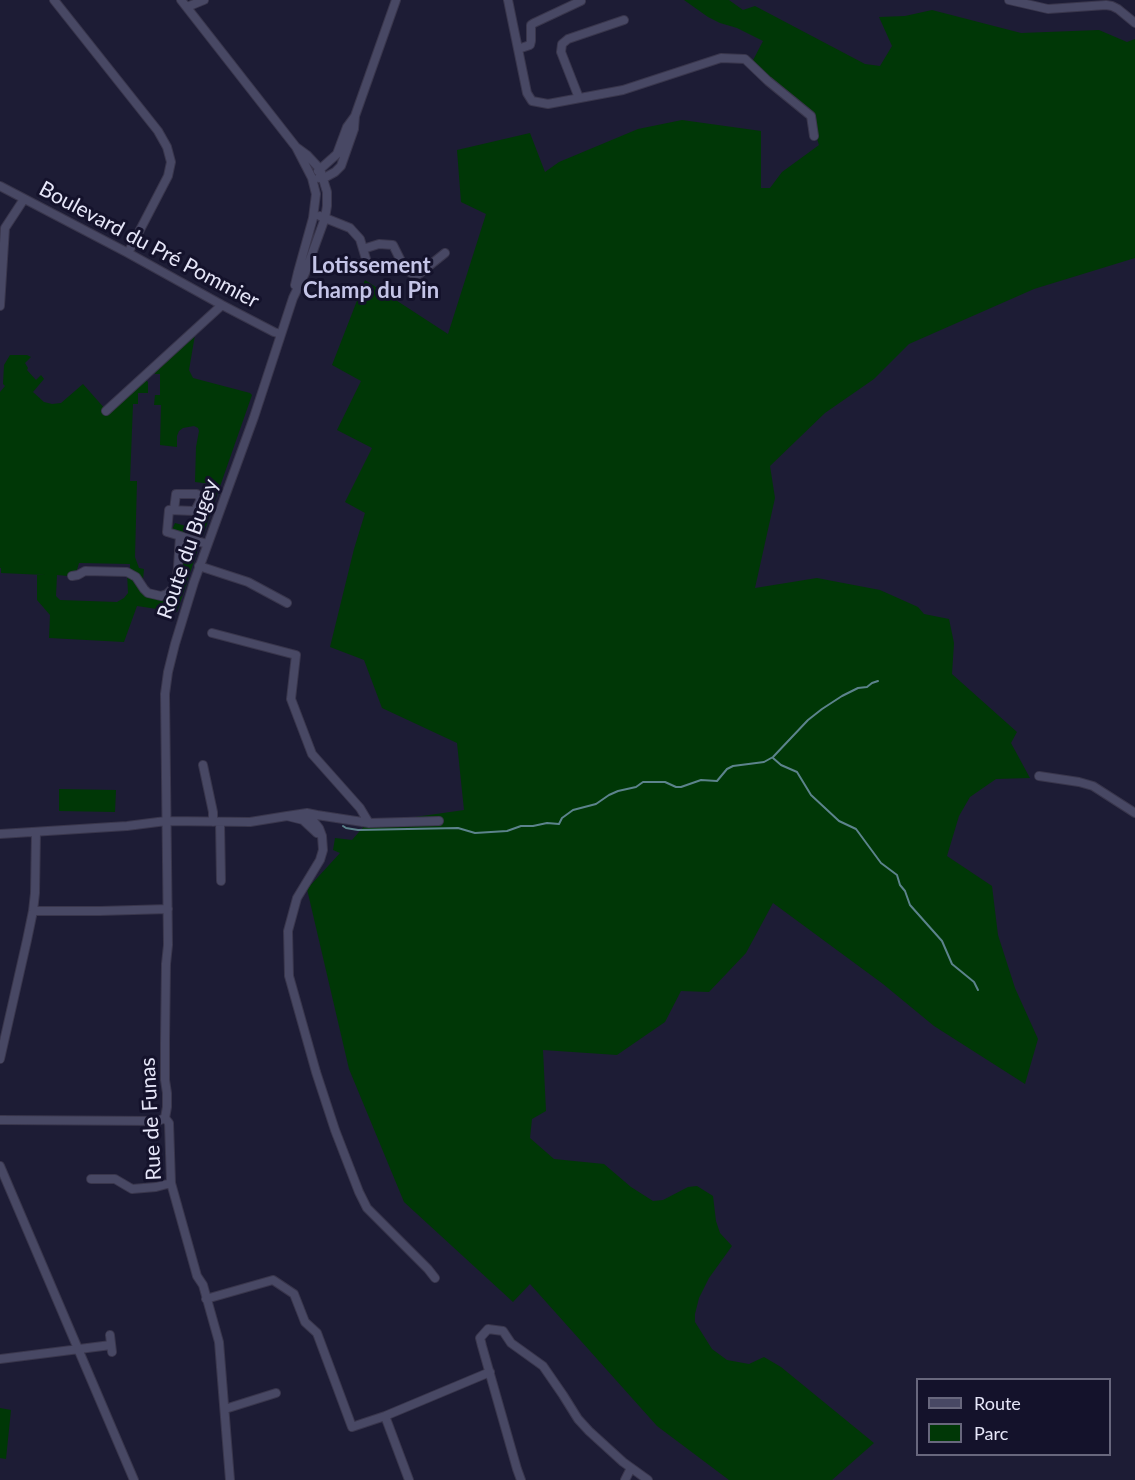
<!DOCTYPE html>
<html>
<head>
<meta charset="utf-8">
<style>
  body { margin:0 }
  #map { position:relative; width:1135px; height:1480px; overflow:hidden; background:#1d1c35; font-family:Lato,sans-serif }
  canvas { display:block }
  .legend { position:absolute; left:916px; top:1378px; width:195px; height:78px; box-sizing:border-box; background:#14122b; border:2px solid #68677d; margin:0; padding:8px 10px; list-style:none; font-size:18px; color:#e6e6f8 }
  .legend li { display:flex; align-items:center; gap:12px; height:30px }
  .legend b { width:30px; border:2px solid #68677d }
</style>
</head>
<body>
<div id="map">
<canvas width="1135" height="1480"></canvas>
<ul class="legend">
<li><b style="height:8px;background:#484864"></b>Route</li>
<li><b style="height:16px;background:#003706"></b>Parc</li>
</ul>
</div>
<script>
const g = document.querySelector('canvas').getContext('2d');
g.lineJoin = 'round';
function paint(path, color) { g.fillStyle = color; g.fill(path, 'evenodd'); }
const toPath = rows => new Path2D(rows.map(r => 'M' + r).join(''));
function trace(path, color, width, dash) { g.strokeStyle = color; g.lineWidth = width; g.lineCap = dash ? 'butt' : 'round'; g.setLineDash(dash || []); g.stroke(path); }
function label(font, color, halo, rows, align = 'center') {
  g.font = font + ' Lato,sans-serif'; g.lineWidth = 6; g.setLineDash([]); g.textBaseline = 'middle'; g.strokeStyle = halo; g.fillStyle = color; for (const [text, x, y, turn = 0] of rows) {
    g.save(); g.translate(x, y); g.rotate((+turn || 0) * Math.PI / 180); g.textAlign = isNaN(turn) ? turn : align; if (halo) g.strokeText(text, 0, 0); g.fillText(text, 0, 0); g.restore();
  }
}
paint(toPath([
  [684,0,729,0,743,10,755,6,865,64,880,66,892,46,879,17,905,16,932,10,1021,33,1099,30,1127,42,1135,39,1135,258,1034,289,909,344,874,379,825,413,770,466,775,498,755,588,817,578,880,590,918,607,924,614,949,619,954,643,952,674,1017,732,1011,743,1030,778,996,779,970,797,959,816,947,856,992,886,998,935,1015,988,1038,1039,1025,1084,934,1026,883,984,773,903,746,953,709,992,681,991,665,1022,617,1055,543,1050,546,1111,532,1119,530,1138,554,1159,604,1164,631,1187,653,1201,663,1200,688,1187,697,1186,713,1196,716,1221,720,1233,732,1246,709,1278,699,1298,695,1314,695,1322,712,1349,727,1360,749,1364,764,1357,781,1367,874,1443,832,1480,729,1480,657,1426,530,1284,513,1302,404,1202,349,1069,307,889,340,853,333,850,335,838,352,840,366,824,464,810,457,743,382,708,364,660,330,647,354,549,365,513,345,502,372,448,337,430,361,381,332,365,365,280,448,334,486,214,461,202,457,150,530,133,545,172,559,162,638,129,682,120,761,131,761,188,770,188,782,172,819,145,810,116,750,66,763,41,737,28,720,23,708,17],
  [196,329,189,370,193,378,250,393,252,395,203,535,198,537,172,530,175,523,197,529,212,484,195,482,196,447,199,431,198,428,194,426,183,428,179,431,177,436,177,447,160,445,161,405,154,405,155,395,160,395,160,374,155,374,152,369],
  [10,355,27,355,31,357,25,363,28,368,27,370,36,380,41,375,44,379,33,392,44,402,52,404,61,403,83,384,106,410,143,377,148,382,148,393,138,393,138,404,133,404,130,481,137,481,135,557,139,568,144,569,143,580,139,574,130,569,130,564,79,563,77,570,68,576,57,575,56,596,60,600,117,602,124,598,128,593,127,572,148,593,170,591,183,545,188,544,195,546,197,552,177,612,137,606,124,642,49,638,50,615,37,600,37,575,45,575,1,573,1,568,0,568,0,392,5,386,3,384,4,365],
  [59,789,116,790,115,812,59,811],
  [0,1408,11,1410,6,1459,0,1458]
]), '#003706');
trace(toPath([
  [773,758,781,765,797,772,811,795,839,821,856,829,881,863,897,875,900,885,905,891,910,905,942,941,952,964,974,982,978,990],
  [343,826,346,828,358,830,458,828,475,833,507,831,521,826,533,826,547,823,559,824,562,818,573,810,596,804,609,795,618,791,636,787,643,782,665,782,676,787,681,787,701,780,717,781,727,769,733,766,764,762,773,757,808,720,822,709,842,696,858,688,867,687,872,683,878,681]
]), '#5c838c', 2);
const minor = toPath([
  [54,0,158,131,167,147,171,162,168,176,128,253],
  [181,0,296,147,312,178,316,194,313,218,298,272,295,285],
  [508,0,527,93,532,101,548,104,623,90,721,58,745,59,768,81,811,116,814,136],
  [1009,0,1048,9,1106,5,1112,6,1118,9,1135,23],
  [187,7,204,0],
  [518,49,530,45,531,41,531,25,534,23,581,1],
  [579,98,561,52,562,44,568,39,624,20],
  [318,171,337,154,347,127,355,116],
  [319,178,324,178,335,172,341,166,354,129,355,116,396,0],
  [0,186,128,253,222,305,274,332,281,334],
  [320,216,350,228,360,239,366,259],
  [363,249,379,244,393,245,404,267,411,273,419,274,445,253],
  [0,306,5,228,24,199],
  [106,411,222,305],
  [174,510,176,494,197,494,201,499,195,511,169,510,167,532,207,544],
  [199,566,248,582,287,603],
  [72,576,78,575,85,571,127,572,136,577,144,589,148,593,161,596,167,594,173,588,177,582,180,536],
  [212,633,296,655,291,699,312,754,360,808,369,823],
  [203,765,213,812,213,822],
  [1039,776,1079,782,1093,786,1135,813],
  [307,813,319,828,322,836,323,850,320,860,297,898,288,931,289,976,316,1072,335,1130,359,1192,367,1208,428,1269,435,1278],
  [317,815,369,823,439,821],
  [303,820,317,815,307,813,287,816,303,820,317,833],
  [220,822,221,881],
  [0,834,127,826,166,821,250,822,287,816],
  [33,911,100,911,168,909],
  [0,1059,27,940,33,911,35,893,36,832],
  [0,1120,158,1121,165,1118],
  [0,1166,134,1480],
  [91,1179,115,1179,132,1189,156,1187,171,1183],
  [206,1299,273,1280,294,1294,305,1322,317,1333,352,1427,385,1416,490,1372],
  [110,1335,112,1352],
  [0,1359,111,1345],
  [225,1409,276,1393],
  [385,1416,409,1480],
  [230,1480,219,1342,203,1285,197,1276,171,1183,169,1123,165,1118,167,1107,167,1093,165,1080,165,1042,166,964,168,945,165,694,168,672,175,644,194,582,254,417,293,298,305,273,325,218,327,206,327,192,320,169,307,155,296,147],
  [521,1480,517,1469,482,1346,480,1338,488,1329,503,1331,511,1343,543,1366,563,1395,578,1419,589,1431,623,1462,648,1480],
  [625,1480,631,1468]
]);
trace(minor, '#39364c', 10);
trace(minor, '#484864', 8);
label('21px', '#e6e6f8', '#14122b', [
  ["Boulevard du Pré Pommier",149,245,28],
  ["Route du Bugey",188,549,-71],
  ["Rue de Funas",151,1119,-93]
]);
label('bold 22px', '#c4c4e7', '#14122b', [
  ["Lotissement",371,266],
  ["Champ du Pin",371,291]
]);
</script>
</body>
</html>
